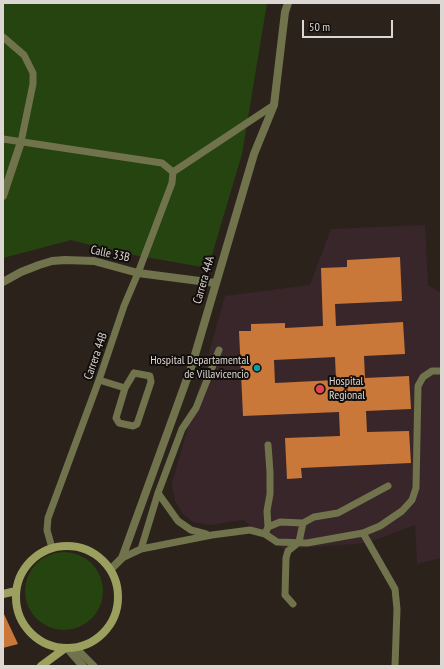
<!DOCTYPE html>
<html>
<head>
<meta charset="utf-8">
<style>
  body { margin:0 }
  #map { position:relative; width:444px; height:669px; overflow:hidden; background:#2b221c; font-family:"PT Sans Narrow",sans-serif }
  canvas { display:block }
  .frame { position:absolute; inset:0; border:4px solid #ddd7d3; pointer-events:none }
  .scale { position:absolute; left:302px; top:20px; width:91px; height:18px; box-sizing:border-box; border:2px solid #ddd7d3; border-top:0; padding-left:5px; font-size:12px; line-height:14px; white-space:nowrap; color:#ddd7d3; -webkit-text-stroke:3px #110d0a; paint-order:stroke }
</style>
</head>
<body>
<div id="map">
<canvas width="444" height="669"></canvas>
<div class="frame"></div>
<div class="scale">50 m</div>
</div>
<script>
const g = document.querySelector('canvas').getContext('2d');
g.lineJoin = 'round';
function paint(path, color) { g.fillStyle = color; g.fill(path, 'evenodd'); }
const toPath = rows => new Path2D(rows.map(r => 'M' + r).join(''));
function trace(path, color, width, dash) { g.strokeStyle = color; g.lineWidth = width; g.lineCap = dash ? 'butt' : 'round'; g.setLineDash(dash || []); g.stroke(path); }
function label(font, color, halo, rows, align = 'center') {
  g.font = font + ' "PT Sans Narrow",sans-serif'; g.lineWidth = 4; g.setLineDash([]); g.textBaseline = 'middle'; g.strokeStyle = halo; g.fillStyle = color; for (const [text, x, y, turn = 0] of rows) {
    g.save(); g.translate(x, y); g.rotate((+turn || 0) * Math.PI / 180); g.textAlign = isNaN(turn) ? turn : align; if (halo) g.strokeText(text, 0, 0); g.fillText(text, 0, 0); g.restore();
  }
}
paint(toPath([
  [425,225,428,285,441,293,441,558,417,564,415,525,367,543,284,549,243,520,210,525,193,522,183,514,175,501,172,483,225,296,310,285,331,229]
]), '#39262a');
paint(toPath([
  [3,3,267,3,242,154,208,268,122,253,71,240,3,258],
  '25 591a39 39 0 1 1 78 0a39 39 0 1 1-78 0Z'
]), '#264410');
paint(toPath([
  [400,257,402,301,335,304,336,326,403,322,405,354,364,356,365,378,409,376,411,409,366,411,367,432,409,431,411,463,301,468,302,478,287,479,285,438,340,436,339,412,243,416,239,331,251,331,251,324,285,323,285,328,323,326,321,268,347,267,347,260],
  [335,357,336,380,275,383,274,360],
  [3,612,18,644,3,648]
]), '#c97839');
trace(toPath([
  [3,37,24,55,33,73,33,84,21,142],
  [3,139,162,163,173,172,274,105],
  [134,373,150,376,151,382,137,424,133,426,119,423,116,418,125,388,134,373],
  [99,380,125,388],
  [268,445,270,472,270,494,267,511,268,527],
  [158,493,178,521,191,530,206,534],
  [363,533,395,589,397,609,395,666],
  [265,534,268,527,280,522,303,523,314,517,338,513,388,486],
  [52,548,47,530,48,518,99,380,124,306,138,273,172,183,173,172],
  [141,549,158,493,182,429,196,408,219,350],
  [122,558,141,549,212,535,250,530,265,534,277,542,307,543,363,533,380,526,402,511,412,500,416,488,418,386,423,377,432,371,441,371],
  [293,604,285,595,286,558,288,551,299,542,303,523],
  [76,648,94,666]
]), '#70734c', 7);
trace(toPath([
  [3,196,21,142],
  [3,282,21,272,39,265,52,261,65,260,94,261,138,273,215,283],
  [111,569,122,558,192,365,254,154,274,105,285,12,288,3],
  [68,649,83,666]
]), '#70734c', 8);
trace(toPath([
  '16 597a51 51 0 1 1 102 0a51 51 0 1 1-102 0Z',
  [3,594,16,591],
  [41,666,64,649]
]), '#9ba05f', 8);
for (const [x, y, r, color] of [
  [257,368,4,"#0f9aa8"],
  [320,389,5,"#e0444e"]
]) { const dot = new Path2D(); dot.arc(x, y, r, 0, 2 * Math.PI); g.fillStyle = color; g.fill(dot); trace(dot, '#110d0a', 1.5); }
label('12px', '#ddd7d3', '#110d0a', [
  ["Calle 33B",110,254,12],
  ["Carrera 44A",204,280,-74],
  ["Carrera 44B",96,356,-71]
]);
label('12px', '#ddd7d3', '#110d0a', [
  ["Hospital Departamental",249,361],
  ["de Villavicencio",249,375],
  ["Hospital",329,382,"left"],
  ["Regional",329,396,"left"]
], 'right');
</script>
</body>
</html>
